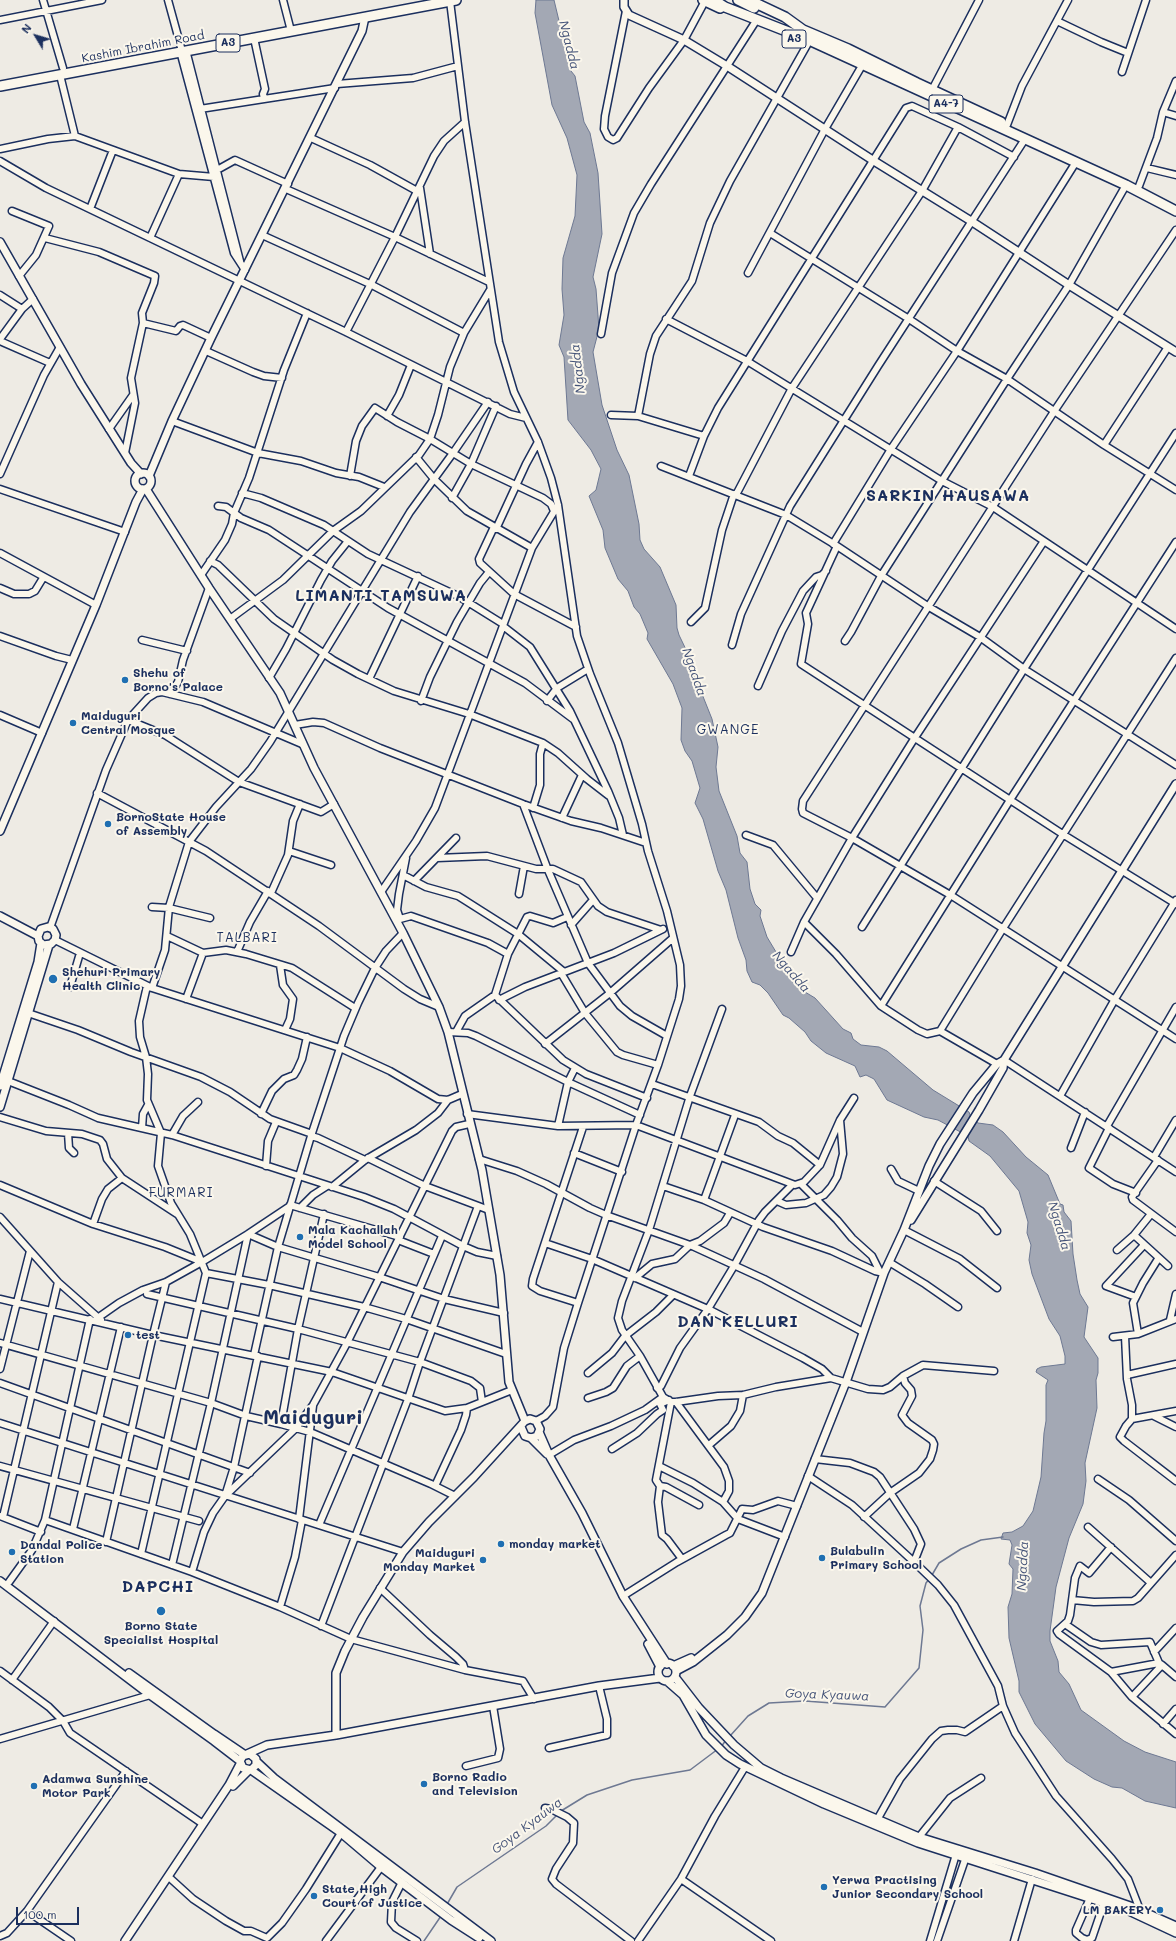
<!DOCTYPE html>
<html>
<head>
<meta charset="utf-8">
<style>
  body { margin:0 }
  #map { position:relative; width:1176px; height:1941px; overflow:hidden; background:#eeebe4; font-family:Mali,sans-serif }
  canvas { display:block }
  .north { position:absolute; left:16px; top:16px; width:40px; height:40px; -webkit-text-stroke:3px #fbf7ec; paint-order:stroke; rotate:308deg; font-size:11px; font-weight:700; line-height:16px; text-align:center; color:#1b2f5e }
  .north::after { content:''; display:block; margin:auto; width:14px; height:18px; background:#1b2f5e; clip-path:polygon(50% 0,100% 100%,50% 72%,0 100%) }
  .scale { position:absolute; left:16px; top:1907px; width:63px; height:18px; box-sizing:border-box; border:2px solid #1b2f5e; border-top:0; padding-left:5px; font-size:12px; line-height:14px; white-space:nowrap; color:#1b2f5e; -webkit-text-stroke:3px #fbf7ec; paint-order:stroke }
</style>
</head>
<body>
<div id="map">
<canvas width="1176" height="1941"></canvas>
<div class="north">N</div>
<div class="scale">100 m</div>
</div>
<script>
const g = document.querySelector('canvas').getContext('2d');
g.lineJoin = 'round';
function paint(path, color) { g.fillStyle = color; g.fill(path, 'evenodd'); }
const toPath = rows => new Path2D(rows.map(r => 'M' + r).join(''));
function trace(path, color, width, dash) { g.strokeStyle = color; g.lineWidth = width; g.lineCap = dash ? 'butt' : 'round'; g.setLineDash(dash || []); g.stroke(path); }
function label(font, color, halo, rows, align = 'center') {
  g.font = font + ' Mali,sans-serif'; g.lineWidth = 4; g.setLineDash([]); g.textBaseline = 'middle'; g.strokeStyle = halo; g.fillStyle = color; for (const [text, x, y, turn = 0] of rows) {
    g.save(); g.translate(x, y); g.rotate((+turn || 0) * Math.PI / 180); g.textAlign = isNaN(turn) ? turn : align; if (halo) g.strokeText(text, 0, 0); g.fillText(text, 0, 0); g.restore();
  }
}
const water = toPath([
  [536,0,554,0,571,71,575,76,584,122,590,133,598,173,602,234,593,277,596,289,599,329,593,352,602,405,617,450,629,475,639,524,640,540,644,549,660,567,676,605,677,628,679,635,691,660,694,674,712,719,718,747,716,767,719,791,737,836,740,853,747,862,750,889,755,904,761,910,760,916,767,937,779,957,805,992,815,998,843,1029,851,1033,853,1039,861,1045,879,1047,887,1051,933,1090,969,1112,971,1118,978,1123,993,1125,1003,1132,1026,1157,1048,1175,1060,1204,1063,1205,1064,1212,1071,1221,1073,1254,1077,1280,1080,1294,1088,1307,1084,1337,1098,1358,1098,1373,1096,1380,1097,1408,1085,1463,1086,1481,1083,1504,1069,1538,1056,1587,1050,1631,1050,1641,1058,1661,1059,1672,1069,1684,1081,1710,1124,1741,1145,1752,1176,1762,1176,1808,1145,1801,1122,1788,1112,1787,1094,1779,1066,1761,1035,1724,1019,1692,1019,1681,1009,1638,1008,1607,1012,1594,1013,1569,1009,1564,1012,1545,1010,1540,1001,1539,1003,1533,1012,1532,1023,1526,1033,1511,1041,1477,1044,1433,1046,1421,1046,1385,1048,1380,1036,1372,1037,1369,1041,1367,1065,1364,1065,1356,1060,1336,1049,1319,1032,1274,1029,1260,1031,1245,1027,1233,1028,1222,1019,1191,990,1156,969,1141,968,1136,938,1120,924,1117,887,1100,874,1079,866,1075,860,1077,855,1066,826,1053,811,1041,805,1032,789,1018,783,1015,768,993,760,985,752,982,747,971,746,960,738,938,726,890,718,871,703,819,695,803,700,788,692,761,685,751,681,740,682,708,673,684,647,639,648,633,640,614,634,607,628,591,618,579,605,548,603,530,589,496,596,490,601,469,591,450,568,420,564,357,559,345,564,315,562,289,563,258,575,216,577,175,567,138,552,105,535,13,536,0]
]);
paint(water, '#a3a8b4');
trace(water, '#6d7892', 1);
trace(toPath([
  [932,1575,939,1563,961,1549,981,1540,1003,1537],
  [730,1736,748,1716,769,1703,805,1701,885,1707,919,1668,923,1630,920,1606,926,1583,930,1578],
  [721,1747,726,1740],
  [561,1811,587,1795,632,1780,690,1770,718,1749],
  [446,1906,457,1887,546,1826,558,1814],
  [424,1941,441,1916]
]), '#6d7892', 1.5);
const minor = toPath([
  [43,0,63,68],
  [168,0,182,51],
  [283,0,291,31],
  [450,1,465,122,499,342,514,392,538,442,551,478,558,505,577,636,590,674,618,743,642,824,648,851,667,911,680,965,681,986,679,999,658,1065,636,1125,578,1303,564,1348,553,1407,545,1416,536,1421],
  [626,11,605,116,604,129,608,137,613,140,617,138,649,88,684,40,705,1],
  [0,20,102,0],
  [1057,21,1101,42,1128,53],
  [254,38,265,89,263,94,264,99,335,88],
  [186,50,240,261],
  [180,51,234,253,245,270],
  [1122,72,1146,0],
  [60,75,75,136],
  [337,84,413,78,458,66],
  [932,90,979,0],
  [200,109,264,99],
  [1163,112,1176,116],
  [1007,125,1022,86,1068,0],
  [311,138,370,165,417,191],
  [0,149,48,139,75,136,179,174,214,177],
  [0,161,46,188,346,332,510,414,526,418],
  [1147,168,1176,175],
  [217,170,235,160,288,184],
  [1139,186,1157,138,1163,112,1176,81],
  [420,188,430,254],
  [286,189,395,237,489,282],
  [90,209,113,150],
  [12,211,49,226,36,255,19,276],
  [1176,230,1055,410,803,801,802,809,803,813,852,838,952,896,1176,1039],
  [770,233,909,319,957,351,1007,379,1104,445,1176,490],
  [262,235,372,285,464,333],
  [45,238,99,252,155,276,154,283,142,313,143,323,131,378,135,403,125,453],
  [150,238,179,174],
  [748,273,825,129,860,69],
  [0,295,22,309],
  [666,319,747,361,942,481,993,507,1176,629],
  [143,323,176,331,180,326,183,325,211,338],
  [346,332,395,237,434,156,444,141,465,122],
  [601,334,612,273,634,213,651,184,754,24],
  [0,339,22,309,33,299],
  [0,341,50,363],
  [206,351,253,372,264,376,282,378],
  [611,415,638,416,704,436],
  [387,416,399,395,411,365],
  [638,416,650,354,656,336,692,281,710,223,730,181,807,45],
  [172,421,258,453,301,461,336,473,359,477,384,487],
  [109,429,133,395],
  [1104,445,1168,347],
  [416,457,434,479,467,511,532,548],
  [661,466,786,515,837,546,929,607,980,637,1024,669,1176,765],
  [0,474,44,375,60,347],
  [350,476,356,441,362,426,375,408,397,422,430,439,471,464,543,498,551,504,554,511],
  [689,476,704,436,718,408,906,108,912,106,958,127,1014,157],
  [0,489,125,532],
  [242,493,261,498,324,525,368,554,458,596,503,624],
  [452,498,471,464,496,406],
  [218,506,226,507,241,518,269,530,388,608,525,683,573,719],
  [494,527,479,559,480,563,514,594,576,627],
  [496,529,526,464,538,442],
  [833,544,891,449,957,351,1076,162],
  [837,546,806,613,808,624,801,664,1064,835,1176,904],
  [0,553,96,605],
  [210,561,218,565,274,619,333,660,358,674,394,691,469,714,543,743,558,753,587,779,609,796],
  [201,575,225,540,232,524,234,513,249,478,284,370,307,313],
  [0,588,14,594,29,594,35,591,43,578],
  [230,619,283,580,333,531,361,511,419,455,430,439,438,415,450,367,464,333,490,290],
  [691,622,705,608,722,530,734,494,737,493,792,388,922,191,958,127],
  [503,626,530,647,570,711,608,791,619,818,623,835],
  [0,636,56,656,72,660],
  [142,640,187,651],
  [845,641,851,632,881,576,1007,379,1069,285,1126,185],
  [732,645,741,614,790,506,878,366,1025,139],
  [269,678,286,649,321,580,332,561,348,541],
  [369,679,418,576],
  [758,686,782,631,803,591,816,577,822,575,826,571],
  [170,694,178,682,183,660,209,588],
  [421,701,430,677,457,622,480,583,489,572],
  [547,701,557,688,588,669],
  [0,715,42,733],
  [128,720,165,735,239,782,321,812,334,804],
  [295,725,313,722,324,723,380,748,523,804,571,821,601,828,646,843],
  [97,793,206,851,319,926,404,989,420,999,439,1007],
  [523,804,548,870,588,963,620,1006,632,1016,667,1036],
  [533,808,540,785,540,754,543,743],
  [562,818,582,775],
  [746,835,773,845,817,898],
  [289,851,331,865],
  [437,858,487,856,536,869,553,869,581,882,598,906,607,912,661,930],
  [403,875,426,887,458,896,466,901,518,934,564,972],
  [414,881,456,838],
  [381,892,416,841,435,808,532,548,558,505],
  [271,893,288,855,293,821,300,804],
  [519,894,524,866],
  [152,907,169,908,210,918],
  [400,919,411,916,488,943,508,954],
  [398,920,400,919,397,910,399,894,406,858],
  [804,922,836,954,881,1006,918,1030,927,1034,940,1031,997,1064],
  [571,925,593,900],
  [862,927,1024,669,1176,433],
  [50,928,106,770,128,720,148,698,156,693,162,692,203,702,302,744],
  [167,936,203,953,226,950,246,954,292,968,355,1008],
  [55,940,152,988,340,1048,390,1071,438,1099,448,1100,462,1094],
  [237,952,250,922,268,891],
  [791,952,804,922,852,838,914,739,1044,541],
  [280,965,283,985,293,999,290,1019,285,1030],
  [561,973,585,1013,617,1052,623,1055,658,1065],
  [70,987,80,953],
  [152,988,165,950,169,907,189,842,216,807,251,769,270,742,410,512,453,453,488,402],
  [495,995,563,1060,586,1074,647,1098],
  [186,999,203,953],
  [499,1000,525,987,614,953,663,929],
  [881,1006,1010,800,1176,542],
  [722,1009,690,1096,649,1230,622,1301,618,1318,622,1330,640,1356,663,1397,671,1402,676,1402,718,1396,743,1395,776,1387,831,1378,868,1389,883,1390,890,1387,903,1376,923,1365,994,1371],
  [28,1013,78,1030,131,1052,201,1077,230,1092,270,1119,312,1134],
  [940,1031,1002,930,1176,658],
  [448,1032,468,1033,476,1036,568,1082,640,1115],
  [456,1032,465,1016,495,995,508,954,527,917,530,916,553,923,567,917],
  [545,1044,610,993,673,938],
  [1004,1060,1176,1172],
  [8,1081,69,1105,98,1118,172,1135,364,1197,394,1209,463,1246,477,1252,497,1256],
  [652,1084,759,1122,778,1136,793,1143,820,1165],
  [1060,1096,1115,999,1176,900],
  [261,1114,272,1091,284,1079,294,1075,297,1070,302,1059,307,1037],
  [467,1114,558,1126,636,1125,795,1185,804,1182,820,1165,840,1120],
  [0,1117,46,1131,82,1134,100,1140,103,1144,107,1159,122,1178,177,1214],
  [558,1126,568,1082,575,1068],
  [1107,1126,1176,1007],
  [142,1128,143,1114,148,1105],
  [1109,1128,1089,1168,1113,1184,1136,1193],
  [68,1133,69,1148,74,1153],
  [172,1135,183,1116,198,1102],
  [311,1136,318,1138,365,1160],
  [1071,1148,1085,1112],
  [574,1153,622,1172],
  [1154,1157,1176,1120],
  [368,1158,425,1186,489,1210],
  [479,1159,517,1171,546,1184,590,1208,606,1215,690,1245,764,1279,863,1332],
  [1158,1160,1132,1197,1133,1200,1176,1232],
  [266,1166,268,1141,276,1122],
  [891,1169,898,1181,919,1191],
  [934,1181,981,1211,997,1231],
  [801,1184,837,1220,852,1238,872,1256,880,1272],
  [0,1185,93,1224,165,1247,202,1262],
  [663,1186,704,1200,763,1227,832,1251,875,1271,884,1273],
  [332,1187,365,1160,416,1130,438,1113,448,1100],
  [704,1200,735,1115],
  [777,1201,786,1205,806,1203,824,1195,831,1187,837,1177,843,1154,840,1120,854,1098],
  [290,1205,400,1237],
  [300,1208,313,1195,327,1186],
  [0,1217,58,1282,101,1320],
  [93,1224,102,1199,108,1189,122,1178],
  [904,1230,960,1259,997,1288],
  [1134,1235,1168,1266],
  [398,1240,434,1254],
  [545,1243,592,1259,710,1310,803,1358,822,1369,831,1378],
  [1117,1250,1134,1235,1151,1214],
  [889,1262,925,1284,958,1307],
  [206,1273,269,1285,364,1307,406,1319,506,1354],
  [635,1278,652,1264,675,1259,690,1245,700,1241,724,1223,730,1213],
  [147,1294,298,1329,420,1362,471,1381,480,1388,482,1402],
  [1136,1297,1106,1286,1144,1245],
  [0,1299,153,1335,332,1372,445,1411,467,1408,512,1390],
  [578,1303,540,1291,532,1286,533,1279,583,1127],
  [99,1317,119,1303,143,1290,166,1282,202,1262,248,1234,290,1206],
  [1170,1320,1176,1294],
  [1138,1334,1133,1303,1143,1283,1158,1259],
  [1125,1336,1127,1379,1132,1405,1132,1419],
  [1113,1337,1138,1334,1176,1319],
  [0,1343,211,1403,246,1416,281,1424,310,1432,431,1484,455,1496],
  [254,1355,278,1247,311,1136,344,1036,358,1003,375,968,386,951,403,933],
  [0,1369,30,1251],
  [588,1373,612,1353,625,1336,656,1312,673,1295],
  [1127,1375,1176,1364],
  [0,1383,250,1473],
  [657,1388,661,1386,680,1348,708,1309,734,1266,759,1220,765,1212,792,1185],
  [588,1398,606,1392,613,1388,627,1366,640,1356],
  [671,1402,656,1480,660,1486,666,1487,699,1505],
  [676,1402,724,1467,729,1481,729,1491,723,1502,738,1519,785,1537],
  [1176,1411,1132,1419,1126,1426,1120,1437,1124,1441,1176,1481],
  [1154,1416,1176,1427],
  [0,1423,403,1552],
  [281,1424,298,1329,324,1214],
  [709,1445,731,1426,740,1411,743,1395],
  [612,1449,637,1433,657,1414,663,1410,660,1404,669,1400],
  [549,1455,574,1440,611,1426,645,1410,663,1397],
  [815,1459,850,1463,874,1472,880,1477,914,1529,921,1544,914,1562],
  [0,1466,199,1521],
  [659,1466,693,1483,723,1502],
  [808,1476,852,1505,914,1562,938,1585,954,1605,998,1686,1003,1706,1015,1733,1056,1796,1112,1859,1128,1879,1140,1910],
  [1098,1479,1129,1500,1176,1541],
  [435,1486,461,1430,466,1415,467,1408],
  [660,1486,658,1502,662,1535,667,1539,682,1559],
  [225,1496,234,1467,258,1356],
  [0,1516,41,1532],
  [3,1517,58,1282],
  [864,1517,890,1493,919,1473,930,1459,933,1450,934,1444,932,1440,908,1423,902,1415,912,1396,911,1390,905,1383,903,1376],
  [299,1519,313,1406],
  [45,1520,192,1572,280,1607,351,1639,465,1670,523,1681,534,1699],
  [319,1525,442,1236],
  [1088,1527,1151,1583],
  [73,1529,121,1327],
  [106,1542,153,1335,166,1282],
  [1111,1547,1089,1573,1080,1566,1075,1578,1070,1615,1068,1621,1057,1631,1059,1634,1111,1672,1132,1697,1176,1734],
  [141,1554,206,1273,190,1234,171,1203,158,1166,161,1133,147,1100,148,1074,146,1057,140,1037,139,1021,147,986],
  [172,1565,211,1403,248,1234,278,1247,379,1277,444,1299,504,1313],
  [192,1572,204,1532,213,1513,225,1496,296,1428,313,1405,347,1343,452,1131,456,1127,469,1124],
  [9,1582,32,1550,45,1520,90,1319],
  [380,1588,430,1635,456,1657,463,1664,465,1670],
  [623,1596,677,1562,726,1535,730,1533,742,1509,753,1510,778,1501,797,1506],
  [1072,1600,1094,1602,1133,1601,1138,1598,1176,1555],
  [280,1607,295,1557,302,1520],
  [1065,1624,1091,1642,1101,1645,1150,1642,1159,1663,1162,1665],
  [321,1626,408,1399,420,1362,478,1206],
  [1154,1652,1176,1628],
  [0,1671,49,1707,63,1721,70,1733,203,1824],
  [1111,1672,1159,1663],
  [12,1680,54,1621],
  [1132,1697,1162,1665,1176,1677],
  [1163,1724,1176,1709],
  [0,1739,150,1695],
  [549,1748,607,1735,607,1719,599,1686],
  [466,1766,498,1758,500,1749,493,1706],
  [545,1808,551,1809,567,1817,574,1823,573,1843,556,1869,552,1879,556,1884,631,1941],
  [877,1820,900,1779,932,1739,941,1731,948,1730,957,1730,965,1732,1003,1706],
  [919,1837,950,1798,981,1778],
  [171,1879,193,1899,226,1921,244,1931,251,1931,267,1938,282,1923,306,1889,341,1833],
  [681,1879,771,1941],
  [402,1882,392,1902,391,1922,396,1928,417,1941],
  [1090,1898,1076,1930,1076,1933,1082,1938,1087,1940,1092,1938,1104,1903],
  [27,1911,71,1941],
  [0,1936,7,1933,27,1911,126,1771],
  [326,1941,381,1867],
  [638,1941,681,1879,715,1816,745,1767],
  [930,1941,957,1851],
  [937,1941,967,1854],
  [1014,1941,1032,1879]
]);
const major = toPath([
  [624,0,624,7,629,15,684,40,727,66,874,161,971,221,1069,285,1176,352],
  [0,242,81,384,131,463,141,474],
  '135 481a8 8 0 1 1 16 0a8 8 0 1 1-16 0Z',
  [149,476,172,421,211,338,362,31,365,17],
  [146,489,209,588,280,693,314,768,403,933,439,1007,448,1032,482,1170,500,1275,509,1382,525,1421],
  [0,831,96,605,136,502,143,489],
  [0,916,38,936,39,941,43,945,51,944,55,940,56,935,53,929,48,927,41,929,38,936],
  [0,1086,38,962,41,943],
  [0,1107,49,945],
  [911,1220,979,1110,1003,1068,1004,1060,1176,784],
  [539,1432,549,1455,582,1513,623,1596,667,1664],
  [531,1438,547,1454],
  [0,1581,150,1695,214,1741,240,1761,243,1768,251,1770,256,1765,256,1759,250,1754,243,1756,240,1761],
  [648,1644,660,1667],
  '658 1672a9 9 0 1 1 18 0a9 9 0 1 1-18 0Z',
  [673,1666,691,1658],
  [676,1671,693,1662,727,1635,745,1617,762,1593,846,1382,884,1273,904,1230,929,1166,940,1144,973,1093,997,1064,1004,1060],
  [129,1673,214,1734,245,1755],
  [675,1677,699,1708,734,1745,761,1768,781,1778,919,1837,1035,1873,1133,1907,1176,1926],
  [667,1681,683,1695,706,1735,726,1755,740,1764,824,1804,918,1843,1129,1911,1176,1933],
  [336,1735,336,1673,345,1651,363,1617,403,1552,429,1522,474,1477,525,1421,530,1419,536,1421,540,1429,537,1436,531,1438,525,1436,521,1427],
  [247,1754,267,1745,336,1735,599,1686,660,1678],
  [257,1762,274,1778,491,1941],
  [251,1770,341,1833,381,1867,451,1920,479,1938],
  [233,1786,248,1771],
  [125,1941,229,1785,240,1764]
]);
const highway = toPath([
  [703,0,720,8],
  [714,0,725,7,809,40,1126,185,1176,211],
  [738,0,754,8],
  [749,0,785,17,803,30,848,49,917,83,1001,122],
  [0,86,456,0]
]);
trace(minor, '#1b2f5e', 9);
trace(major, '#1b2f5e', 10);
trace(highway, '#1b2f5e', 12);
trace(minor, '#fbf7ec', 6);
trace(major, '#fbf7ec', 7);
trace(highway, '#fbf7ec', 9);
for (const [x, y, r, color] of [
  [125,680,4,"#1f6fb2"],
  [73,723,4,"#1f6fb2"],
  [108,824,4,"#1f6fb2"],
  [53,979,5,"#1f6fb2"],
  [300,1237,4,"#1f6fb2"],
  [128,1335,4,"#1f6fb2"],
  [501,1544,4,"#1f6fb2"],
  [12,1552,4,"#1f6fb2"],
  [822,1558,4,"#1f6fb2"],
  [483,1560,4,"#1f6fb2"],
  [161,1611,5,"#1f6fb2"],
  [424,1784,4,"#1f6fb2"],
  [34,1786,4,"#1f6fb2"],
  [824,1887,4,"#1f6fb2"],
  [314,1896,4,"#1f6fb2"],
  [1160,1910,4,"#1f6fb2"]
]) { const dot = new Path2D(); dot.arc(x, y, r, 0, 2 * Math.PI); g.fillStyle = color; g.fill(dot); trace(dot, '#fbf7ec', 1.5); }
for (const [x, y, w] of [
  [794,39,24],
  [228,43,24],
  [946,104,34]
]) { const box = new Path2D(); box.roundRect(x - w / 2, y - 9, w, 18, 3); g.fillStyle = '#fbf7ec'; g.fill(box); trace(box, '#1b2f5e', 1); }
label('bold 11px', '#1b2f5e', null, [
  ["A3",794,39],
  ["A3",228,43],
  ["A4-7",946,104]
]);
label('12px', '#1b2f5e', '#fbf7ec', [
  ["Kashim Ibrahim Road",143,47,-11]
]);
label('bold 12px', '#1b2f5e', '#fbf7ec', [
  ["Shehu of",133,673],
  ["Borno's Palace",133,687],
  ["Maiduguri",81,716],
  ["Central Mosque",81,730],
  ["BornoState House",116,817],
  ["of Assembly",116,831],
  ["Shehuri Primary",62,972],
  ["Health Clinic",62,986],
  ["Mala Kachallah",308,1230],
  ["Model School",308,1244],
  ["test",136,1335],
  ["monday market",509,1544],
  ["Dandal Police",20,1545],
  ["Station",20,1559],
  ["Bulabulin",830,1551],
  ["Primary School",830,1565],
  ["Maiduguri",475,1553,"right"],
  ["Monday Market",475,1567,"right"],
  ["Borno State",161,1626,"center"],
  ["Specialist Hospital",161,1640,"center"],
  ["Borno Radio",432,1777],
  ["and Television",432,1791],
  ["Adamwa Sunshine",42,1779],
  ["Motor Park",42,1793],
  ["Yerwa Practising",832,1880],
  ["Junior Secondary School",832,1894],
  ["State High",322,1889],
  ["Court of Justice",322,1903],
  ["LM BAKERY",1152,1910,"right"]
], 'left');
label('italic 13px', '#445378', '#fbf7ec', [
  ["Ngadda",569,45,76],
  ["Ngadda",578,369,-97],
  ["Ngadda",694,672,71],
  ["Ngadda",791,972,49],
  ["Ngadda",1059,1226,73],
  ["Ngadda",1023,1566,-87],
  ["Goya Kyauwa",827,1695,2],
  ["Goya Kyauwa",527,1826,-37]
]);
g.letterSpacing = '1px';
label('13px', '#1b2f5e', '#fbf7ec', [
  ["GWANGE",728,730],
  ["TALBARI",247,938],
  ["FURMARI",181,1193]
]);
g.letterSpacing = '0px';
g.letterSpacing = '1px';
label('bold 16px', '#1b2f5e', '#fbf7ec', [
  ["SARKIN HAUSAWA",948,496],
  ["LIMANTI TAMSUWA",381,596],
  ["DAN KELLURI",738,1322],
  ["DAPCHI",158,1587]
]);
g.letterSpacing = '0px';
label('bold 20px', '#1b2f5e', '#fbf7ec', [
  ["Maiduguri",313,1418]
]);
</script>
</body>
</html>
